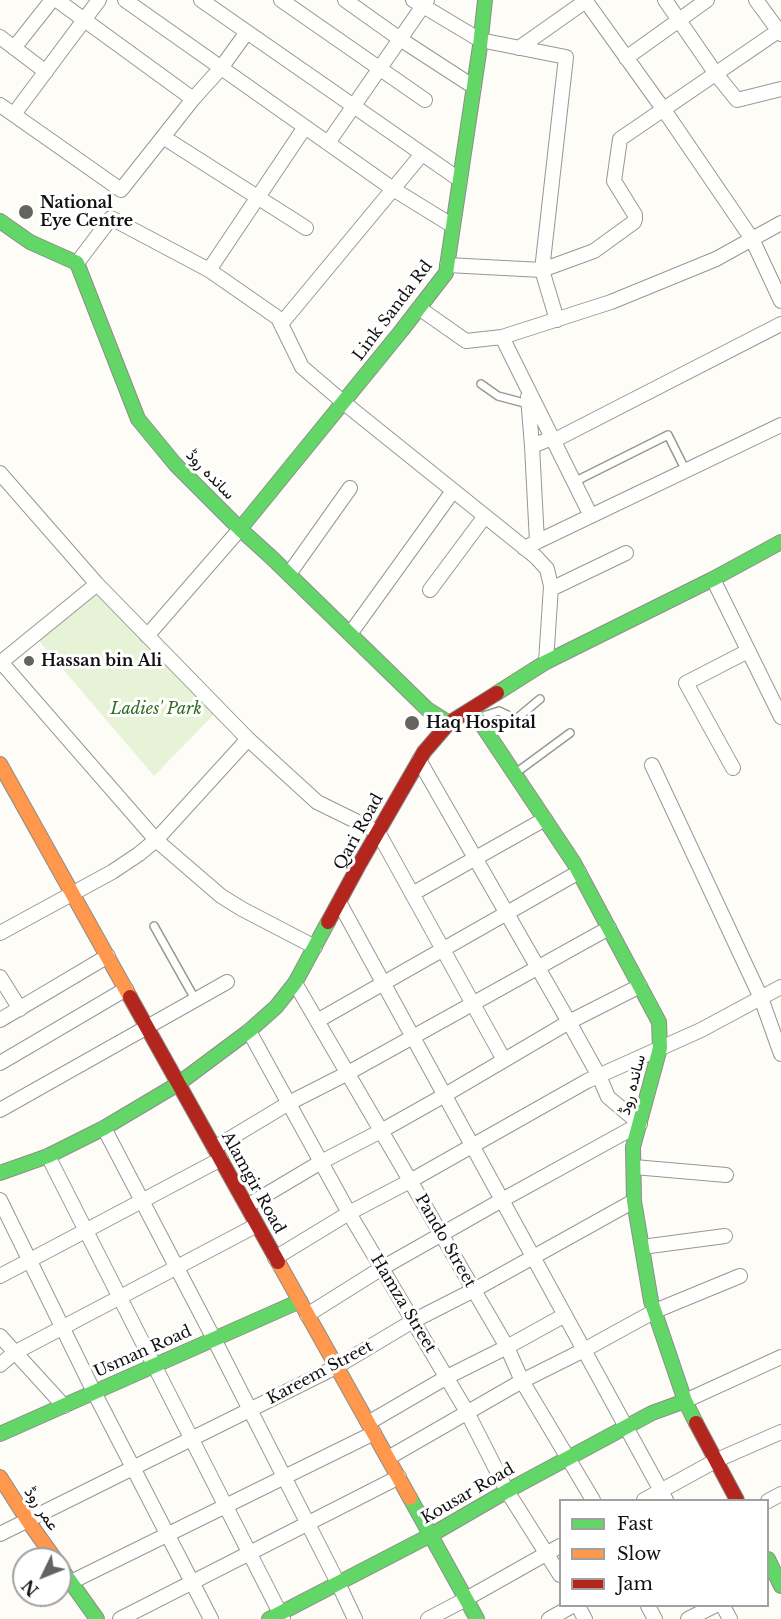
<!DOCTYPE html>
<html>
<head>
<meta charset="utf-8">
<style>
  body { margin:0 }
  #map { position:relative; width:781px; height:1619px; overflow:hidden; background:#fdfcf7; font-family:"Libre Baskerville",serif }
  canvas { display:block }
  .legend { position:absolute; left:559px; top:1499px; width:210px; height:108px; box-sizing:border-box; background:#fff; border:2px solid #a0a0a0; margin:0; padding:8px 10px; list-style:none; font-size:18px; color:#111 }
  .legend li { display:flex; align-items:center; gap:12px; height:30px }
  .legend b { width:30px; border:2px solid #a0a0a0 }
  .north { position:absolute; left:12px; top:1547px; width:60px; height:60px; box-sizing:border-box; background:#fff; border:2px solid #a0a0a0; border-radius:50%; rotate:227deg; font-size:16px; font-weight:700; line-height:24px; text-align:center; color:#111 }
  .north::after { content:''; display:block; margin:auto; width:21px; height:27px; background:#646362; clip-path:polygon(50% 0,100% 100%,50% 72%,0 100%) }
</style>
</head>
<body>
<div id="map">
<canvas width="781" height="1619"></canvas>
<ul class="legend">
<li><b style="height:8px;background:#63d668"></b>Fast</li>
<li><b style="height:8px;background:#ff974d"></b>Slow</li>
<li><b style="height:8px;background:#b3261e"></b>Jam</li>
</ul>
<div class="north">N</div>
</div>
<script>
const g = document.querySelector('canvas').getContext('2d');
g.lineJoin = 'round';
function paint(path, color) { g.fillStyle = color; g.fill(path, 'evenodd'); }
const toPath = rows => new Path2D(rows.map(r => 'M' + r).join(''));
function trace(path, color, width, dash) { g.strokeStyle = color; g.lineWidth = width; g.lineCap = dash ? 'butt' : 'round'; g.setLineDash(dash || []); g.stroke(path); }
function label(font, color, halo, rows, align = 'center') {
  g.font = font + ' "Libre Baskerville",Vazirmatn,serif'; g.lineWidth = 6; g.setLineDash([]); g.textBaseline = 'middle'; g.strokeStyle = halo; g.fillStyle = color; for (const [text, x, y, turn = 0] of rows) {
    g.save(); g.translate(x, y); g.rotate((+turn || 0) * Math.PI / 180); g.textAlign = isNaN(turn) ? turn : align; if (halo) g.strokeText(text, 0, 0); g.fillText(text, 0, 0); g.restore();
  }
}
paint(toPath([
  [97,584,219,709,154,776,34,635]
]), '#e7f3d7');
const lane = toPath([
  [481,384,498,396,528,404],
  [574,482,668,435,686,471],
  [480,717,499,711,516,719,540,699],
  [517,772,570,733],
  [154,926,195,999]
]);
const street = toPath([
  [57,0,193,99],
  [125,0,393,189,453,226],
  [201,0,460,180],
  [281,0,425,100],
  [345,0,400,39,474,87],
  [413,0,480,40,566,57,542,270,447,265],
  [585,0,664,110,752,239,781,301],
  [665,0,716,74,737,100,781,89],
  [756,0,781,34],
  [0,37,46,72],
  [14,48,52,0],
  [519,48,587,0],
  [626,58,707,0],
  [0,105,121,190,193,99,221,68,247,32],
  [14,114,99,0],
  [163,137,306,228],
  [328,143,427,0],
  [77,263,111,218,209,270,278,318,302,367,343,402,536,557,547,569,551,586,546,662],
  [209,270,305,127],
  [419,308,466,341,502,337,611,302,716,259,781,223],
  [557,320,542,270,594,251,634,222,635,219,635,215,614,181,620,139,781,29],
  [281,324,422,154],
  [502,337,591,516],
  [528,397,532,446],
  [553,441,781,324],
  [0,473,97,584,248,739,317,802,378,832,504,1060],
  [537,542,532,446,552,438],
  [524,548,781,425],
  [289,574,350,488],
  [713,579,781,717],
  [551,589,626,553],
  [430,590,485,516],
  [350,634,453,491],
  [147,636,240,529],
  [1,662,156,840,221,896,242,909,315,947],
  [0,663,97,584],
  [652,765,761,998,781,1054],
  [733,768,686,683,748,651],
  [412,894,545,819],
  [339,902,666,1500],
  [0,933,112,872,139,854,156,840,248,739],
  [0,977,20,1009],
  [295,983,507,1347,522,1381,593,1500],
  [0,1020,108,956],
  [317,1021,579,872],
  [249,1031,349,1213,467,1412,507,1491,560,1575],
  [0,1063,126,989],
  [0,1110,227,982],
  [104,1128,214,1339,338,1583,355,1619],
  [214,1148,289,1103,348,1073,609,928],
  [48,1156,283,1619],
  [634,1167,726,1175],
  [0,1200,94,1392,211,1619],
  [247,1206,321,1162,381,1131,445,1095,569,1022,640,986],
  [642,1247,725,1236],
  [275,1258,349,1213,410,1181,587,1081,701,1030,781,987],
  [0,1276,221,1159],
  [307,1315,382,1268,502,1200,640,1124,608,1097,599,1076,569,1022,419,760],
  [0,1336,64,1406],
  [0,1365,14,1353,257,1225],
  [685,1401,781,1357],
  [368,1423,447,1377,507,1347,565,1315],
  [388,1458,522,1381,584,1350,655,1311,740,1276],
  [644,1500,717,1460,781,1432],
  [768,1501,781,1494],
  [0,1534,336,1367,413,1321,474,1290,634,1201],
  [71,1582,374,1433],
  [578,1606,585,1619],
  [648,1606,655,1619],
  [723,1606,730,1619],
  [120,1619,399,1477],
  [428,1619,466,1599,560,1546],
  [549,1619,572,1606],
  [688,1619,714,1606]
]);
const fast = toPath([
  [0,221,30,242,77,263,138,419,175,464,240,529,271,557,427,709,449,723],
  [240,529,402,330,446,273,480,46,485,0],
  [497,693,546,662,713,579,781,542],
  [472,710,574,863,659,1022,660,1048,633,1147,634,1201,651,1301,685,1401,696,1423],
  [0,1173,48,1156,104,1128,178,1084,249,1031,276,1007,295,983,328,922],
  [0,1434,300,1301],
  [410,1498,477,1619],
  [768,1559,781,1586],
  [60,1567,97,1619],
  [269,1619,431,1535,507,1491,652,1413,685,1401]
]);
const slow = toPath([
  [0,764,130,997],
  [278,1262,410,1498],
  [0,1477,28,1521,55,1559]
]);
const jam = toPath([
  [328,922,360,863,424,752,449,723,497,693],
  [130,997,278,1262],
  [696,1423,737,1500]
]);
trace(lane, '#979795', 10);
trace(street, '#979795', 16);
trace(fast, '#8e8d8b', 16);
trace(slow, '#8e8d8b', 16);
trace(jam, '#8e8d8b', 16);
trace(lane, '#fffffe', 7);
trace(street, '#fffffe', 14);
trace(fast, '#63d668', 14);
trace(slow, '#ff974d', 14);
trace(jam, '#b3261e', 14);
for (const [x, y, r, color] of [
  [26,212,8,"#646362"],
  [29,661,6,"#646362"],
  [412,723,8,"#646362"]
]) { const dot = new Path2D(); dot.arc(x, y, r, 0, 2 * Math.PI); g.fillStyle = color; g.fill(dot); trace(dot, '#fff', 2); }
label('bold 16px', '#111', '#fff', [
  ["National",40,203],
  ["Eye Centre",40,221],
  ["Hassan bin Ali",41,661],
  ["Haq Hospital",426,723]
], 'left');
label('16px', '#111', '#fff', [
  ["Link Sanda Rd",393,311,-53],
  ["ساندہ روڈ",210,475,46],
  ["Qari Road",359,832,-61],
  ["ساندہ روڈ",633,1085,-75],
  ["Alamgir Road",253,1183,61],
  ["Pando Street",445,1241,60],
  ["Hamza Street",403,1304,59],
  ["Usman Road",143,1352,-24],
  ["Kareem Street",320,1373,-28],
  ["Kousar Road",468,1494,-30],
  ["عمر روڈ",41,1509,56]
]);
label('italic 16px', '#2f6b1f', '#fff', [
  ["Ladies' Park",156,709]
]);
</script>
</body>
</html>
